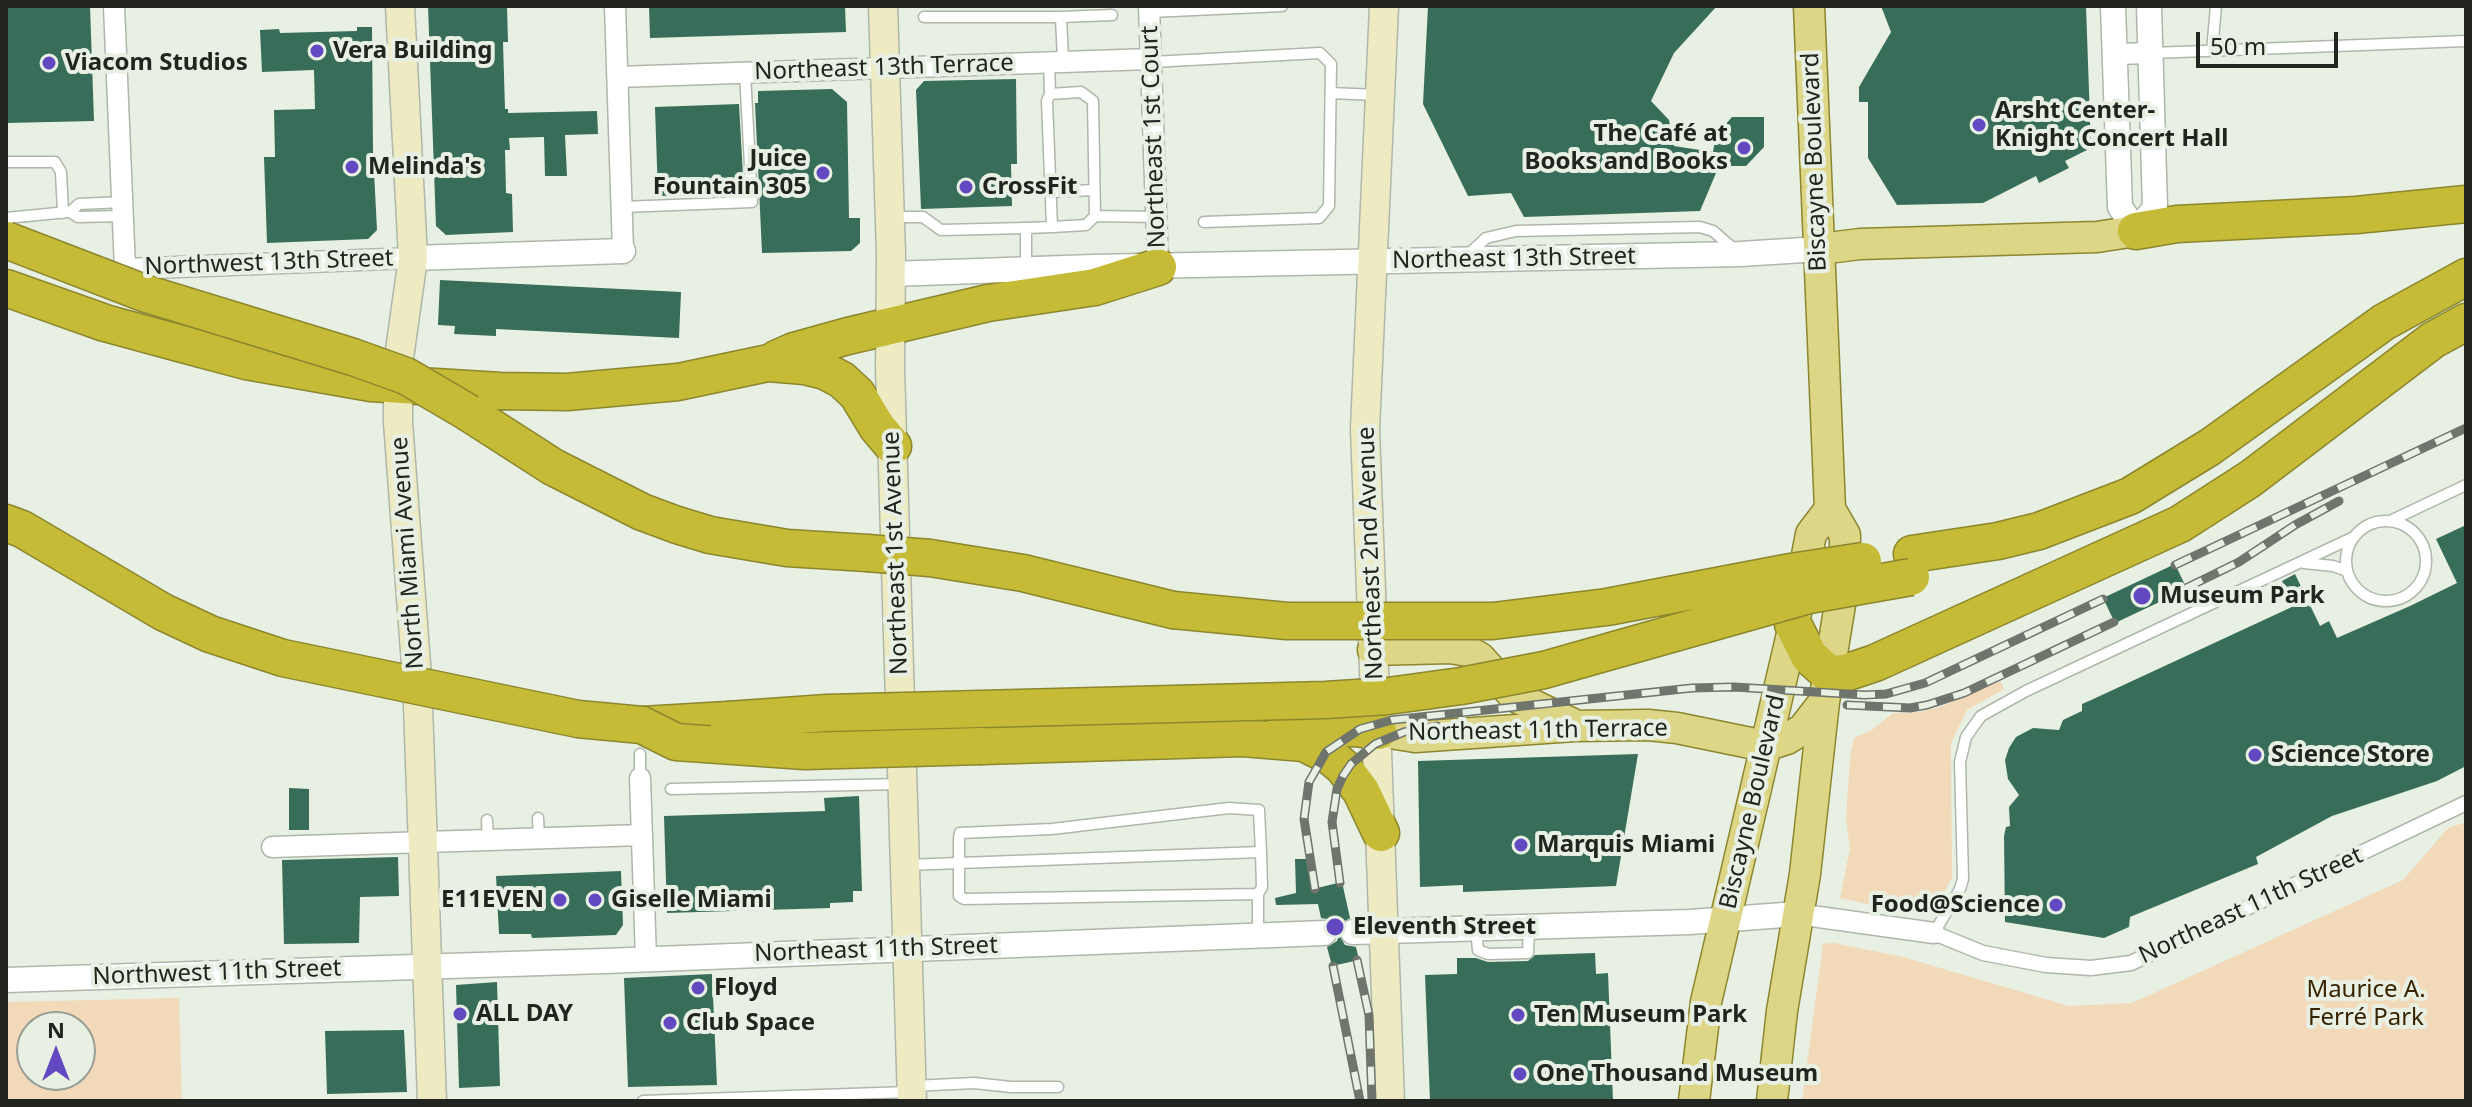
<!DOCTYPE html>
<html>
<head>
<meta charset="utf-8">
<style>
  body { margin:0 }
  #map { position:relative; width:2472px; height:1107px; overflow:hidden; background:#e7f0e3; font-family:"Noto Sans",sans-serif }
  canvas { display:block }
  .frame { position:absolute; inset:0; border:8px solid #21241f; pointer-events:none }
  .north { position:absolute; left:16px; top:1011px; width:80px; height:80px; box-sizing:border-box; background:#e7f0e3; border:2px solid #989e95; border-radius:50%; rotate:0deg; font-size:22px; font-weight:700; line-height:32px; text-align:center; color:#21241f }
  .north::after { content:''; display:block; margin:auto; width:28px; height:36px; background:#6248c1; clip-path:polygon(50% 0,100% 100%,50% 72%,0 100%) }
  .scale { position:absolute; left:2196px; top:32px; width:142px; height:36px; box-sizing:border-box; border:4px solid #21241f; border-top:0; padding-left:10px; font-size:24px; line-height:28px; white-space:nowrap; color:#21241f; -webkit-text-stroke:6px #e7f0e3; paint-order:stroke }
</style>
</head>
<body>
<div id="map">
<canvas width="2472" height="1107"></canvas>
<div class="frame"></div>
<div class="north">N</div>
<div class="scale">50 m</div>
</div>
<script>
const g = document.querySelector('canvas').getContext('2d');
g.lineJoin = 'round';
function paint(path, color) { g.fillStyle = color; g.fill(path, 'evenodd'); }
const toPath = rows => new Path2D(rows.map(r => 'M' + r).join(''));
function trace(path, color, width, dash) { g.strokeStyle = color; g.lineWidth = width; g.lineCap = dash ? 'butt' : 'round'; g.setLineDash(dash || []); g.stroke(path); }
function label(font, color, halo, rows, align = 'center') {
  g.font = font + ' "Noto Sans",sans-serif'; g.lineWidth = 8; g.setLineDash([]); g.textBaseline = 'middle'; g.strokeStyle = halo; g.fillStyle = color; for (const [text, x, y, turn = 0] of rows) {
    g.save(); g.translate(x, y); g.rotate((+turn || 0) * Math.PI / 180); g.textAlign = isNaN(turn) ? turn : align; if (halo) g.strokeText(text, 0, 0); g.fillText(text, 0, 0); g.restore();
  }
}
paint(toPath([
  [2000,681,2004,689,1967,710,1951,743,1952,878,1938,903,1913,914,1840,898,1850,848,1846,820,1850,757,1854,738,1872,730,1893,713,1920,712,1943,706],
  [2466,822,2466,1101,1802,1101,1823,944,1834,943,1903,957,2069,1006,2132,1003,2403,880,2448,828],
  [179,998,182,1101,6,1101,6,1002],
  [32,1027,80,1027,80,1075,32,1075]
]), '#f2d9b9');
paint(toPath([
  [6,6,90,6,94,121,6,123],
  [428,6,507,6,508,42,503,42,505,109,508,109,508,113,597,111,598,134,565,135,567,176,545,176,544,137,509,138,510,150,505,150,506,193,512,194,513,232,446,235,436,226],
  [649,6,845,6,846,32,650,38],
  [1428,6,1717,6,1674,53,1651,101,1669,120,1674,146,1713,152,1716,135,1732,117,1764,117,1764,147,1746,166,1719,166,1700,211,1524,217,1511,193,1468,196,1423,104],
  [1881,6,2086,6,2091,148,2065,161,2069,168,2039,183,2036,176,1983,203,1897,205,1868,158,1868,102,1859,102,1859,87,1891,32],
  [357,27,372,27,373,152,377,230,368,239,267,243,264,157,275,157,274,110,315,109,314,70,262,72,260,30,279,29,280,33,357,31],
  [1016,79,1017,164,1011,164,1012,206,921,209,916,90,924,81],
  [832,89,847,102,849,218,860,218,860,243,851,251,762,253,755,103,758,103,758,91],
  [739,104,744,194,658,196,655,107],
  [440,280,681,292,679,338,496,329,496,336,454,334,455,326,438,325],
  [2466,525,2466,766,2437,781,2332,816,2256,857,2258,864,2130,917,2129,927,2104,938,2005,922,2004,836,2006,827,2010,826,2009,807,2019,795,2008,779,2005,760,2009,748,2016,737,2033,728,2059,730,2063,720,2082,711,2082,704,2089,701,2294,606,2282,581,2295,574,2320,626,2329,621,2337,638,2410,606,2457,583,2436,539],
  [2175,564,2187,589,2115,623,2103,598],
  [1638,754,1616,886,1463,892,1463,885,1420,887,1418,761],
  [289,788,309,789,309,830,289,830],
  [859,796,862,891,853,891,853,902,830,903,830,908,667,913,664,816,825,811,824,798],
  [398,857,399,896,360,897,359,943,284,944,282,860],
  [1295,859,1312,859,1313,889,1342,882,1350,918,1340,924,1338,930,1332,920,1321,918,1318,904,1276,905,1275,898,1296,893],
  [621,871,623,925,616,935,532,938,531,934,499,934,496,876],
  [1339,935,1345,945,1356,947,1359,960,1332,966,1327,947,1337,941],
  [1595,953,1596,974,1608,973,1613,1101,1430,1101,1425,975,1457,974,1457,958,1476,958,1488,962,1528,961,1535,955],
  [712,974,717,1085,628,1087,624,978],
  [497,982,500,1086,459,1088,456,985],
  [404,1030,407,1092,327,1094,325,1031]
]), '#386e59');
const service = toPath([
  [1150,12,1282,6],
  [924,17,1061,17,1063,61],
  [1061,17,1112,15],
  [2212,51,2216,6],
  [2152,53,2466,41],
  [1049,62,1050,94],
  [1152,62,1320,53,1331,64,1329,206,1319,218,1204,222],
  [1331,93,1377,95],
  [6,162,55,162,61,172,63,213],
  [1051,192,1094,190],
  [123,202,79,204,70,212,78,217,123,216],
  [622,207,752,202,745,73],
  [1095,216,1157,217],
  [892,217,923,217,941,230,1026,228,1052,227,1086,225,1095,216,1093,101,1081,92,1050,94,1047,101,1052,227],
  [6,218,68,212],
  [1026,228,1026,268],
  [1467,256,1486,238,1516,231,1700,227,1713,231,1735,250],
  [2390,521,2466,485],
  '2346 561a40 40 0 1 1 80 0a40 40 0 1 1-80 0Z',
  [2304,563,2333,566,2347,571],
  [640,754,640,778],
  [671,789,901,784],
  [538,818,539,838],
  [487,820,488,840],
  [908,865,959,863,1261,852,1262,887,1258,894,964,899,959,896,959,838,960,833,1052,829,1229,808,1259,810,1261,852],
  [1476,929,1478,950,1488,954,1528,953,1529,928],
  [1934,933,1960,889,1963,879,1960,762,1966,737,1981,716,2026,691,2354,537],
  [1258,934,1258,894],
  [913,1086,974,1083,1011,1087,1058,1087],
  [643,1101,909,1092]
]);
const pedestrian = toPath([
  [1934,933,1983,953,2046,965,2091,968,2131,963,2466,803]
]);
const minor = toPath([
  [114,6,125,269,413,258],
  [615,6,623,251],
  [1149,6,1158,267],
  [2114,54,2150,53],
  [618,77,1151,59],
  [640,778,646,959],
  [272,847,642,835],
  [1797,914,1934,933]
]);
const tertiary = toPath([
  [2113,6,2120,207,2136,231,2155,208,2149,6],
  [413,258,623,251],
  [891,274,1093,267,1740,254,1820,249],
  [1353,932,1690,922,1797,914],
  [6,980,605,961,1324,933]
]);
const secondary = toPath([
  [400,6,413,258,398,365,398,422,417,678,432,1101],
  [883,6,891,254,890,368,912,1101],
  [1384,6,1365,429,1390,1101]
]);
const primary = toPath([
  [1820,249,1860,244,2097,237,2136,231],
  [1373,650,1450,648,1468,651,1480,658,1514,696,1571,723],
  [1378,731,1415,737,1575,726,1648,725,1677,728,1765,746,1787,739,1803,729,1824,702],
  [1694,1101,1706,1002,1792,634,1811,534,1830,509],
  [1772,1101,1782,1011,1805,874,1824,702,1845,574,1845,535,1830,509,1809,6]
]);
const motorway = toPath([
  [2136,231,2177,224,2356,215,2466,204],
  [6,288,105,323,182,344,246,361,371,383,500,391,567,392,678,382,768,363,805,366,825,371,842,380,857,394,877,427,893,446],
  [776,359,794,351,848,336,988,303,1095,287,1158,267],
  [469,413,553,467,642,512,677,525,710,535,787,548,867,553],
  [6,523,22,529,107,579],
  [1912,554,1998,541,2039,531,2130,496,2210,447,2384,322,2466,277],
  [930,558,1023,573,1173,610],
  [1793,624,1809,656,1829,674,1845,673,1875,663,2180,524,2250,479,2433,340,2466,322],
  [642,725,728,720],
  [1283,730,1355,728,1378,731],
  [982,746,1243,738,1304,743,1330,756,1343,767,1361,791,1381,833]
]);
trace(service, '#aeb7aa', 13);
trace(pedestrian, '#aeb7aa', 17);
trace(minor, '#aeb7aa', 23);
trace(tertiary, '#aeb7aa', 27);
trace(secondary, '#aeb7aa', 31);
trace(primary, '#8c862e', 33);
trace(motorway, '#8c862e', 39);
trace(service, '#fff', 10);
trace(pedestrian, '#fff', 14);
trace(minor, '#fff', 20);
trace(tertiary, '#fff', 24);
trace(secondary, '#eeebc3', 28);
trace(primary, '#dcd686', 30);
trace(motorway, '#c5bb36', 36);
const rail = toPath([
  [2175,565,2466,428],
  [2186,588,2239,562,2295,525,2339,501],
  [1847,705,1910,708,1927,705,1964,693,2114,622],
  [1340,883,1332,822,1337,789,1343,776,1351,764,1375,744,1404,732,1437,726],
  [1315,889,1304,819,1309,782,1326,752,1360,729,1392,720,1692,688,1734,687,1864,695,1886,694,1925,683,2103,599],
  [1357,960,1369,1015,1372,1101],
  [1333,966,1360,1101]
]);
trace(rail, '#6f746c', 9);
trace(rail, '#e7f0e3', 6, [18]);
const motorwayBridge = toPath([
  [6,240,144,293,353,357,406,376,469,413],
  [867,553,930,558],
  [107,579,163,612,210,634,283,658,578,719,642,725,676,742,805,751,982,746],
  [1173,610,1287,621,1493,621,1607,607,1791,572,1863,561],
  [728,720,827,713,1326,700,1388,696,1461,686,1544,670,1809,595,1911,577]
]);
trace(motorwayBridge, '#8c862e', 39, []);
trace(motorwayBridge, '#c5bb36', 36);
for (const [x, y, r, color] of [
  [317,51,8,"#6248c1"],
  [49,63,8,"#6248c1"],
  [1979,125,8,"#6248c1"],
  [1744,148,8,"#6248c1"],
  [352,167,8,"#6248c1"],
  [823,173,8,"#6248c1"],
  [966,187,8,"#6248c1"],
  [2142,596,10,"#6248c1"],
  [2255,755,8,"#6248c1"],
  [1521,845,8,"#6248c1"],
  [560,900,8,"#6248c1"],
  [595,900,8,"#6248c1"],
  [2056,905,8,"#6248c1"],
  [1335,927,10,"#6248c1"],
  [698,988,8,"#6248c1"],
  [460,1014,8,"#6248c1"],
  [1518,1015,8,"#6248c1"],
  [670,1023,8,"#6248c1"],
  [1520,1074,8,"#6248c1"]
]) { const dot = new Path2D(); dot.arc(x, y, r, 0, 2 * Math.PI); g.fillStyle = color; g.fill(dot); trace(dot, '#e7f0e3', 3); }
label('bold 24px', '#21241f', '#e7f0e3', [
  ["Vera Building",333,51],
  ["Viacom Studios",65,63],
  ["Arsht Center-",1995,111],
  ["Knight Concert Hall",1995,139],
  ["The Café at",1728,134,"right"],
  ["Books and Books",1728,162,"right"],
  ["Juice",807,159,"right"],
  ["Fountain 305",807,187,"right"],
  ["Melinda's",368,167],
  ["CrossFit",982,187],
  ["Museum Park",2160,596],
  ["Science Store",2271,755],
  ["Marquis Miami",1537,845],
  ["E11EVEN",544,900,"right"],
  ["Giselle Miami",611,900],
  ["Food@Science",2040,905,"right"],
  ["Eleventh Street",1353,927],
  ["Floyd",714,988],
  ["ALL DAY",476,1014],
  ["Ten Museum Park",1534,1015],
  ["Club Space",686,1023],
  ["One Thousand Museum",1536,1074]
], 'left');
label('24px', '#21241f', '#e7f0e3', [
  ["Northeast 13th Terrace",884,68,-2],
  ["Northeast 1st Court",1154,137,-92],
  ["Biscayne Boulevard",1815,162,-92],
  ["Northeast 13th Street",1514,259,-1],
  ["Northwest 13th Street",269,263,-2],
  ["North Miami Avenue",408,553,-94],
  ["Northeast 1st Avenue",896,553,-92],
  ["Northeast 2nd Avenue",1371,553,-92],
  ["Northeast 11th Terrace",1538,731,-1],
  ["Biscayne Boulevard",1753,802,-77],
  ["Northeast 11th Street",2251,906,-25],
  ["Northeast 11th Street",876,950,-2],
  ["Northwest 11th Street",217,973,-2]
]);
label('24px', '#3a2400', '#e7f0e3', [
  ["Maurice A.",2366,990],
  ["Ferré Park",2366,1018]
]);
</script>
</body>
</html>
